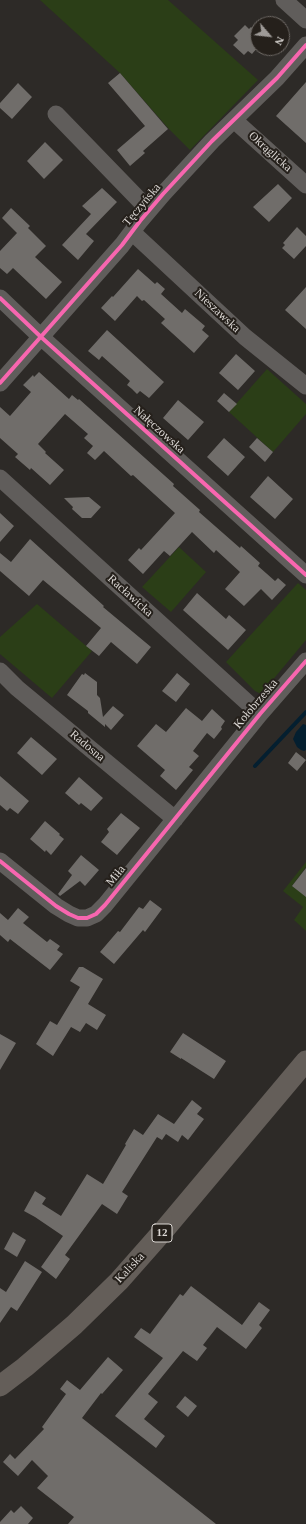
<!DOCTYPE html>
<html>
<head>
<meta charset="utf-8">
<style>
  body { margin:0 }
  #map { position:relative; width:306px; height:1524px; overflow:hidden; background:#2d2a27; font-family:Georgia,serif }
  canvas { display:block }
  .north { position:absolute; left:250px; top:16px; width:40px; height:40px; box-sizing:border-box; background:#25201b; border:1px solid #6e6965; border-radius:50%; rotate:118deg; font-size:11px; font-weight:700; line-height:16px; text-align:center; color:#dbd7d4 }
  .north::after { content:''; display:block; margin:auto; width:14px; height:18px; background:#9e9a97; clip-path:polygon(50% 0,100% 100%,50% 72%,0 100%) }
</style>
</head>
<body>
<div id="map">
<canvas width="306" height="1524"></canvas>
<div class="north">N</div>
</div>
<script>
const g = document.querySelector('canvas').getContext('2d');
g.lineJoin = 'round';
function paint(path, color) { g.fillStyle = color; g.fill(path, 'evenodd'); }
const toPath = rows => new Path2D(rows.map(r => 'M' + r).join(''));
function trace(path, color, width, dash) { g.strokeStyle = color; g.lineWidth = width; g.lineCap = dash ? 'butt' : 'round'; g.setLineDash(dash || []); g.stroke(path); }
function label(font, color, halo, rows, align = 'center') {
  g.font = font + ' Georgia,serif'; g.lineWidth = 4; g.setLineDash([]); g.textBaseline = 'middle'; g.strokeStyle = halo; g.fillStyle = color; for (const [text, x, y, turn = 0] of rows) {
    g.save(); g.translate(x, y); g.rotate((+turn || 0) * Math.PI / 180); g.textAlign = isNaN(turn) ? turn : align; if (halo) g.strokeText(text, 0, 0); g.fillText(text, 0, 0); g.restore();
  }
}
paint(toPath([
  [40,0,168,0,258,80,190,150,169,129,120,73],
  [267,369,306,404,306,414,273,452,229,412],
  [179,547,206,572,171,612,142,587],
  [298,583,306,590,306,640,261,694,255,691,226,662],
  [37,604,92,651,52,698,0,654,0,637],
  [306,862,306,867,292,886,306,896,306,931,294,920,303,907,283,891]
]), '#2b3e17');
paint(toPath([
  [303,724,306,725,306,750,304,751,301,750,297,747,293,739,296,732]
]), '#041f30');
trace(toPath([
  [255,766,306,712]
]), '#041f30', 4);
paint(toPath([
  [245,25,249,29,251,27,258,33,258,47,252,54,248,51,244,55,233,45,238,40,234,36],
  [120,73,168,129,143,151,145,153,130,166,117,150,145,126,108,83],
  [306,82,306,143,276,116],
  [18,83,32,97,12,119,0,108,0,103],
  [45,142,63,160,44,179,27,161],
  [278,184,292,198,269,222,253,207],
  [102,188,117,202,86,234,94,241,78,260,62,245,91,214,82,206],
  [11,208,30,226,28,228,46,246,35,257,62,282,46,299,13,268,7,274,0,268,0,251,17,233,2,218],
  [297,227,306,236,306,246,294,259,282,248,285,245,283,243],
  [138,269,155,284,157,282,165,289,161,294,182,313,185,309,205,326,202,330,209,336,194,353,161,323,165,319,144,300,142,301,137,296,115,321,101,308,112,296,113,297],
  [306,287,306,329,285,310],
  [107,330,164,382,149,398,140,391,137,394,132,389,127,385,130,381,102,356,99,360,88,351],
  [236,354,255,371,238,390,219,373],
  [39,372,69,399,72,395,78,400,79,399,174,484,173,486,200,510,199,512,240,548,241,546,260,563,258,566,275,581,278,578,286,585,272,600,261,589,244,606,225,589,240,572,216,550,214,553,192,532,170,556,164,551,143,574,128,560,139,548,141,550,175,513,133,475,131,476,104,451,95,460,87,453,93,446,84,438,88,434,65,414,38,444,46,452,45,453,64,470,50,485,31,468,30,470,15,457,18,454,0,438,0,407,10,416,31,392,23,385,33,375,34,377],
  [224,393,237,404,229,412,217,401],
  [178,400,204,422,188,440,163,418],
  [224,438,245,457,228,476,207,457],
  [257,438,273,452,265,462,249,447],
  [268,476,293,499,275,519,250,497],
  [89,497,101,507,91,518,82,518,72,509,73,507,64,498],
  [0,513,14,526,0,542],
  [30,539,104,606,103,607,151,647,137,664,111,642,99,656,86,646,101,628,43,580,29,596,0,571,0,553,11,562],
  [197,593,226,619,229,615,246,630,228,650,183,610],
  [85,673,97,682,97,695,100,698,103,717,113,706,124,715,111,730,105,724,105,727,88,713,88,711,67,695,82,674,84,675],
  [177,673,190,684,176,702,162,691],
  [186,708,202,721,212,709,225,721,221,727,222,729,214,739,207,733,193,751,199,756,189,767,193,770,176,790,160,776,165,770,137,746,156,724,166,732],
  [31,737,57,759,42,775,17,753],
  [296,752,306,760,297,771,288,763],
  [0,776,29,801,18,814,10,808,7,811,0,805],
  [79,777,103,798,91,811,81,803,79,805,65,793],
  [121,813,140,828,117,855,101,842,109,832,107,829],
  [45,821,60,834,59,835,64,839,51,855,46,850,45,852,30,839],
  [81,855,99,870,85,886,80,881,60,896,58,894,72,875,68,871],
  [306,868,306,897,292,886],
  [150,900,162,909,145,932,143,930,114,964,100,952,118,931,120,932,139,907,143,909],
  [18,908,29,917,23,923,47,942,50,939,60,946,57,950,63,954,50,970,10,939,8,942,0,935,0,913,8,920],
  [79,967,83,967,103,979,88,1004,106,1015,97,1030,86,1023,80,1032,71,1027,53,1056,36,1044,50,1021,57,1025,80,987,70,981],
  [183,1033,226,1061,214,1079,181,1058,181,1059,170,1052],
  [0,1034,16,1043,0,1070],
  [192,1100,202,1108,197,1114,204,1119,188,1140,182,1135,178,1142,166,1134,162,1140,157,1137,122,1192,128,1196,117,1214,102,1204,65,1255,70,1259,56,1279,41,1267,63,1236,35,1217,24,1211,35,1191,46,1198,42,1204,61,1216,87,1174,103,1184,126,1145,125,1144,134,1129,143,1135,158,1114,174,1124],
  [13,1232,26,1240,17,1257,4,1249],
  [25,1261,42,1272,17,1311,11,1307,0,1323,0,1288,6,1292],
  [191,1286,242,1325,259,1302,270,1310,259,1325,262,1328,246,1349,217,1327,203,1345,207,1348,197,1361,183,1351,148,1394,158,1402,144,1419,165,1436,156,1448,115,1416,163,1358,134,1337,141,1328,150,1334,180,1294,183,1296],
  [108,1357,123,1370,102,1394,101,1393,82,1418,216,1524,68,1524,74,1517,37,1488,48,1476,32,1460,18,1476,3,1462,10,1454,15,1459,44,1429,42,1427,66,1394,60,1389,67,1380,80,1390],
  [185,1396,197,1406,188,1417,176,1407],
  [21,1506,33,1518,28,1524,0,1524,0,1522,11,1510,14,1513]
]), '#706d6a');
trace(toPath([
  [284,0,306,20],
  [56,114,149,210],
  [234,120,306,185],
  [132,232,245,337,306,386],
  [0,298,41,337,306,575],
  [0,383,122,245,140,221,163,194,212,141,277,78,306,45],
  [0,478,260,714],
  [0,671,17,688,175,819],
  [0,861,56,906,69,914,78,918,87,918,96,914,105,905,260,714,306,661]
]), '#605d5b', 17);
trace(toPath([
  [0,1386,25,1367,74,1325,119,1281,164,1230,306,1061]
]), '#645e59', 21);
trace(toPath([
  [0,298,41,337,306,575],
  [0,383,122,245,140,221,163,194,212,141,277,78,306,45],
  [0,861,56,906,69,914,78,918,87,918,96,914,105,905,260,714,306,661]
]), '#f766af', 4);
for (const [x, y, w] of [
  [162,1233,20]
]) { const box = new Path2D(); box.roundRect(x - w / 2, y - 9, w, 18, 3); g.fillStyle = '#25201b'; g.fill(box); trace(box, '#dbd7d4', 1); }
label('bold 11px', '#dbd7d4', null, [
  ["12",162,1233]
]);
label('12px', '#dbd7d4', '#25201b', [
  ["Okrąglicka",270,152,42],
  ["Tęczyńska",142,205,-50],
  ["Nieszawska",217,311,43],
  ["Nałęczowska",159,430,42],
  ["Racławicka",130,596,42],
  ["Kołobrzeska",256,704,-50],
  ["Radosna",87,746,40],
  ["Miła",116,876,-51],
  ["Kaliska",130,1268,-47]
]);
</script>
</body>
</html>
